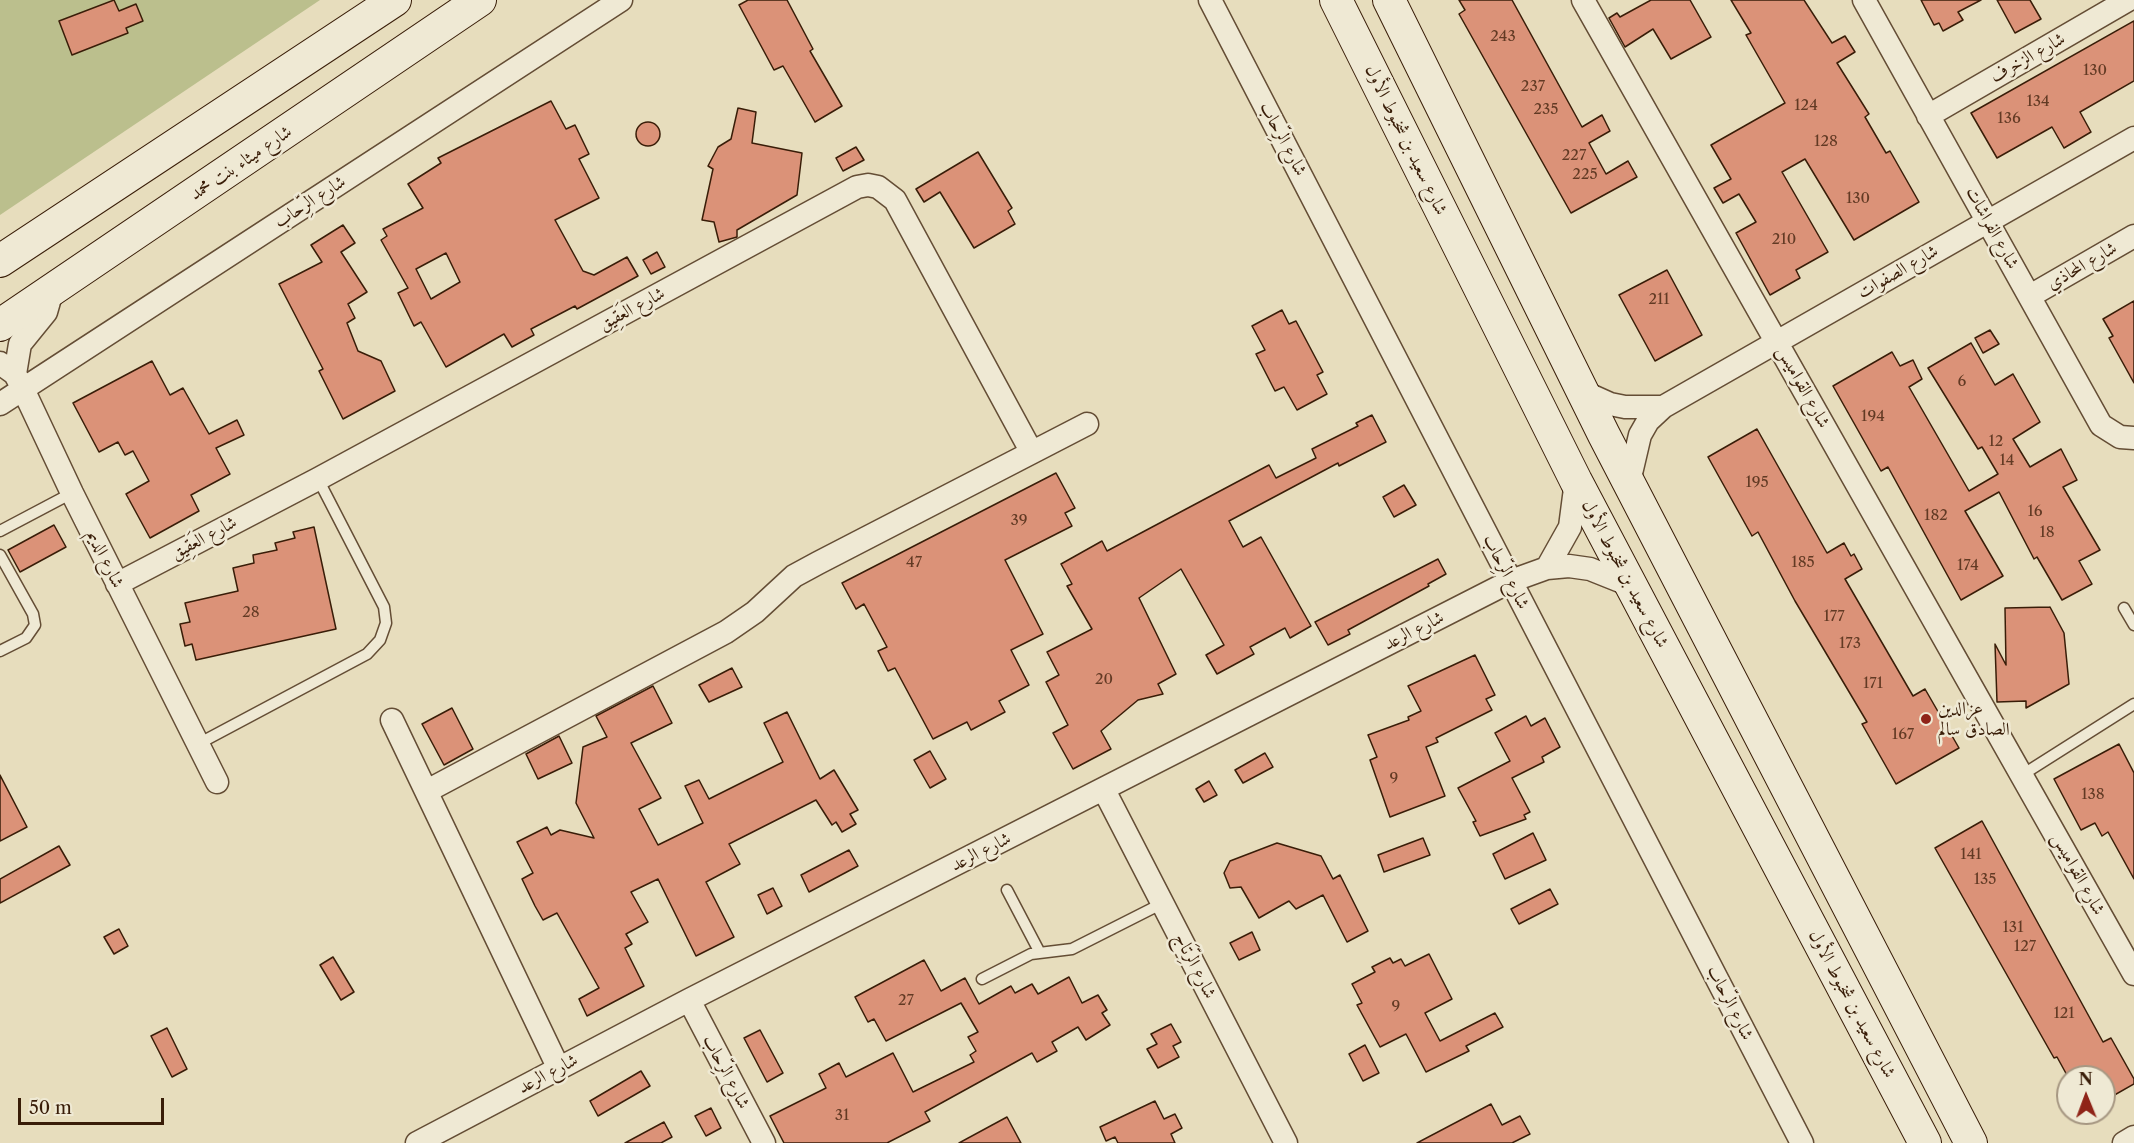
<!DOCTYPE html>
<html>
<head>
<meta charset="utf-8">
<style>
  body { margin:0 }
  #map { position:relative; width:2134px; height:1143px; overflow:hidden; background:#e7ddbd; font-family:"Libre Caslon Text",serif }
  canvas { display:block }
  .north { position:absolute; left:2056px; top:1065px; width:60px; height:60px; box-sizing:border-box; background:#efe9d4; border:2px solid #a69782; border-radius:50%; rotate:359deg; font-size:16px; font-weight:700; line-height:24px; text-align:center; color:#391d08 }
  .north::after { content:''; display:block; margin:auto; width:21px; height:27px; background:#8f2418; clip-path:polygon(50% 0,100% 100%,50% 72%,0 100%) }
  .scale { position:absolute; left:18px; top:1098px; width:146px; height:27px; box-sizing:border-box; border:3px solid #391d08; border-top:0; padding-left:8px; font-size:18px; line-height:21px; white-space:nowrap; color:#391d08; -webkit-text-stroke:4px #efe9d4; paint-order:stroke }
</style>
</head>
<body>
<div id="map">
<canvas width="2134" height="1143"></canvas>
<div class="north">N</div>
<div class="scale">50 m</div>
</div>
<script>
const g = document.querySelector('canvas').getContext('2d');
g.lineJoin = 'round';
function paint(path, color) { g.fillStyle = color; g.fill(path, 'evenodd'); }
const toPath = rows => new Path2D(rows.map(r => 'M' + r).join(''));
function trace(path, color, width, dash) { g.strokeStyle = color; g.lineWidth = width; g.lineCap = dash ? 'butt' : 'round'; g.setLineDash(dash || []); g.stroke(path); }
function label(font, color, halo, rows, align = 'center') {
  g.font = font + ' "Libre Caslon Text",Amiri,serif'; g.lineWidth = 5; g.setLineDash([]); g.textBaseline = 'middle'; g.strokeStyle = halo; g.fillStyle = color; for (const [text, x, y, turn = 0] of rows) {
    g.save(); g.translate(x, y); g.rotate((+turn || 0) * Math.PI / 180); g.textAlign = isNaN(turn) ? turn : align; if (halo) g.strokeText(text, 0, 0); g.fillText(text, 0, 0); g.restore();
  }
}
paint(toPath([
  [0,0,320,0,0,215]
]), '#bbbf8d');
const building = toPath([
  [114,0,119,11,136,4,143,21,126,28,128,33,72,55,59,21,114,0],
  [748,0,787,0,813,49,810,51,842,106,815,122,783,66,774,70,739,5,748,0],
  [1459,0,1512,0,1582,127,1602,115,1610,131,1589,143,1606,174,1628,161,1637,177,1571,213,1459,14,1465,10,1459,0],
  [1651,0,1690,0,1711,37,1671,59,1653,29,1625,47,1609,18,1617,13,1620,17,1651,0],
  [1731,0,1804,0,1832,43,1845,36,1855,52,1837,63,1869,114,1865,117,1886,153,1890,151,1919,202,1854,240,1805,159,1782,172,1828,252,1796,270,1800,278,1770,295,1736,233,1756,222,1739,194,1723,203,1714,188,1731,179,1711,145,1785,103,1746,35,1751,33,1731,0],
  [1921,0,1981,0,1958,12,1963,20,1943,31,1939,23,1934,25,1921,0],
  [1997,0,2030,0,2041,19,2015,33,1997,0],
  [2134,21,2134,81,2080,112,2091,132,2064,148,2052,127,1997,158,1971,113,2134,21],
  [551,101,566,129,575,125,589,154,579,159,599,198,555,220,583,271,594,275,627,257,638,276,577,309,575,306,531,329,534,335,512,347,504,334,446,367,421,322,414,326,398,293,408,288,381,240,387,236,383,229,423,208,408,184,441,163,438,158,551,101],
  [446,253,460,282,431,299,416,269,446,253],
  [738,108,756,112,752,143,802,153,797,195,737,230,737,237,719,242,714,222,702,220,713,169,708,166,718,147,731,139,738,108],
  '636 134a12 12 0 1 1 24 0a12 12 0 1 1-24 0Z',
  [856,147,864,160,843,171,836,158,856,147],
  [978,152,1012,208,1008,211,1015,224,974,248,940,192,924,202,916,189,978,152],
  [343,225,355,243,341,252,367,292,348,304,355,318,347,323,358,351,381,361,395,391,343,419,319,371,323,369,279,284,322,262,311,245,343,225],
  [657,252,665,267,651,274,643,260,657,252],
  [1667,270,1702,335,1655,361,1619,295,1667,270],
  [2134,301,2134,383,2109,338,2113,336,2103,319,2134,301],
  [1282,310,1289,324,1296,321,1323,372,1317,375,1327,394,1297,410,1284,387,1275,391,1256,354,1265,350,1252,326,1282,310],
  [1990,330,1999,344,1983,353,1975,338,1990,330],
  [1971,343,1995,385,2013,374,2040,422,2013,439,2030,467,2061,449,2077,480,2063,487,2100,550,2079,561,2092,584,2062,600,2037,557,2034,559,1999,492,1965,511,2003,576,1961,600,1888,467,1881,471,1833,386,1892,352,1900,366,1913,360,1922,379,1909,387,1969,491,1998,474,1982,447,1978,449,1928,368,1971,343],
  [152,361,170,395,183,388,209,434,237,420,244,435,216,448,230,474,191,495,199,511,150,538,126,494,149,481,133,451,125,455,118,442,99,452,73,403,152,361],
  [1372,415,1386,442,1339,466,1338,463,1229,521,1243,547,1261,537,1311,626,1290,638,1285,628,1250,647,1254,654,1217,674,1206,655,1224,645,1181,569,1139,598,1176,674,1158,684,1163,694,1138,700,1101,731,1111,749,1073,769,1053,733,1068,725,1046,682,1059,675,1047,652,1092,629,1067,586,1072,584,1061,564,1102,541,1107,551,1269,465,1276,478,1316,458,1312,449,1358,426,1356,423,1372,415],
  [1757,429,1827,553,1844,543,1851,556,1854,554,1862,569,1845,579,1913,696,1925,689,1959,748,1896,784,1862,724,1867,722,1795,601,1758,532,1752,536,1708,457,1757,429],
  [1056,473,1075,508,1065,513,1072,526,1005,560,1043,634,1011,650,1029,685,999,701,1005,712,971,730,967,722,933,739,895,668,888,671,878,651,887,647,864,604,856,609,842,583,1056,473],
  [1404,485,1416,505,1394,517,1383,497,1404,485],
  [54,525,66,547,20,572,8,550,54,525],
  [314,527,336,629,196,660,192,644,185,646,180,624,190,622,185,603,238,591,233,568,254,563,253,555,277,550,275,543,295,538,293,532,314,527],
  [1438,559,1446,574,1428,584,1429,586,1348,630,1350,634,1328,645,1315,622,1438,559],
  [2050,607,2064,633,2069,684,2026,708,2026,701,1997,702,1995,644,2006,665,2005,608,2050,607],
  [1475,655,1495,695,1486,699,1492,710,1436,738,1438,742,1426,747,1445,796,1390,817,1370,760,1377,757,1368,735,1409,720,1408,717,1421,711,1408,686,1475,655],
  [732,668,742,687,709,702,699,685,732,668],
  [653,686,672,723,631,743,661,798,639,809,658,845,703,823,685,786,699,780,709,799,783,762,764,723,787,712,820,779,834,770,858,810,850,814,856,824,842,832,836,822,832,825,816,800,729,844,740,864,706,882,734,937,696,956,658,879,631,892,648,922,626,934,632,944,625,948,644,986,587,1016,579,999,599,988,557,913,543,920,535,906,522,879,533,873,517,842,547,827,551,835,560,830,594,838,576,803,583,747,607,737,596,716,653,686],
  [452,708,473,749,444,765,422,724,452,708],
  [1526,716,1531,726,1545,718,1560,747,1542,757,1544,762,1512,778,1530,812,1524,815,1526,819,1480,836,1473,822,1476,821,1458,788,1510,761,1495,733,1526,716],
  [559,736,572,763,538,779,526,754,559,736],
  [2119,744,2134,773,2134,879,2108,832,2102,836,2095,823,2081,830,2054,779,2119,744],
  [930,751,946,779,930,788,914,760,930,751],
  [1265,753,1273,767,1243,783,1235,770,1265,753],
  [0,775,27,827,0,841,0,775],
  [1209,781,1217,795,1204,802,1196,789,1209,781],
  [1982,821,2103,1042,2111,1038,2134,1079,2134,1084,2104,1101,2104,1077,2068,1077,2057,1057,2054,1058,1935,848,1982,821],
  [1533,833,1546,860,1505,879,1493,854,1533,833],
  [1423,838,1430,855,1384,872,1378,855,1423,838],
  [1277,843,1321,856,1333,879,1340,875,1368,931,1347,942,1323,895,1296,909,1289,901,1259,918,1241,887,1230,888,1224,873,1230,861,1277,843],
  [59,846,70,865,0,903,0,879,59,846],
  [849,850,858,866,809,892,801,875,849,850],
  [773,888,782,906,767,914,758,895,773,888],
  [1550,889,1558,904,1519,924,1511,909,1550,889],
  [119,929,128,946,114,954,104,937,119,929],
  [1252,932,1260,950,1239,960,1230,943,1252,932],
  [1429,954,1452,999,1425,1013,1440,1041,1495,1013,1503,1027,1466,1046,1469,1051,1426,1072,1406,1034,1380,1047,1357,1005,1362,1003,1352,984,1375,972,1372,967,1390,958,1393,963,1401,959,1405,966,1429,954],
  [333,957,354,992,341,1000,320,965,333,957],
  [924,960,941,991,965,978,979,1004,1011,986,1015,993,1032,984,1038,994,1069,977,1082,1003,1098,995,1107,1010,1102,1013,1110,1025,1086,1040,1078,1027,1052,1042,1057,1051,1037,1062,1032,1053,925,1112,930,1121,887,1143,784,1143,770,1116,826,1088,819,1074,839,1063,846,1077,893,1053,913,1092,974,1062,970,1055,976,1051,968,1037,978,1032,961,1003,886,1041,874,1019,868,1022,855,997,924,960],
  [1171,1024,1181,1042,1173,1046,1179,1057,1158,1068,1147,1049,1157,1044,1151,1034,1171,1024],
  [167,1028,187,1069,172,1077,151,1036,167,1028],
  [760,1030,783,1073,767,1082,744,1038,760,1030],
  [1365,1045,1379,1073,1363,1081,1349,1054,1365,1045],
  [641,1071,650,1086,598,1116,590,1101,641,1071],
  [1155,1101,1164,1119,1175,1114,1182,1128,1171,1134,1175,1143,1118,1143,1115,1137,1106,1141,1100,1127,1155,1101],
  [1491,1104,1502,1125,1520,1116,1530,1134,1512,1143,1417,1143,1491,1104],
  [711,1108,721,1128,706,1136,695,1116,711,1108],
  [1007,1117,1021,1143,959,1143,1007,1117],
  [664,1122,672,1137,661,1143,625,1143,664,1122]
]);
paint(building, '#db9278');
trace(building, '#391d08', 1.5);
const service = toPath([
  [0,531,72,493],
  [0,555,33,614,35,625,26,638,0,651],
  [2124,608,2134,625],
  [198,744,367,654,380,640,386,623,384,607,318,479],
  [2022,775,2134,704],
  [1007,890,1039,951],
  [982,979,1031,954,1072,949,1163,903]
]);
const minor = toPath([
  [1210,0,1802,1143],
  [1583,0,2134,974],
  [1864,0,2101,425,2120,437,2134,438],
  [1928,116,2128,0],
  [2030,296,2134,236],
  [0,363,15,374,23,389,72,493,217,782],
  [15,374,20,344,46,312,52,291],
  [1581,391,1610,404,1625,407,1663,407],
  [0,404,621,0],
  [1629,482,1640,435,1648,421,1663,407,2134,138],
  [1547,568,1570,527,1576,481],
  [117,584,318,479,857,187,868,185,878,187,895,200,1031,451],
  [392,720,559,1069],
  [1104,790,1286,1143],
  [427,791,726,632,755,612,794,576,818,563,1087,424],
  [689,1000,764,1143],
  [417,1143,689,1000,1511,581,1547,568,1569,566,1590,569,1630,585],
  [2124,1143,2134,1137]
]);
const secondary = toPath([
  [1336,0,1576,481,1925,1143],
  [1389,0,1604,435,1971,1143],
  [0,261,395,0],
  [0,325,480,0]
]);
trace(service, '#644d35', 13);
trace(minor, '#644d35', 25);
trace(secondary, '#391d08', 34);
trace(service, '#efe9d4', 10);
trace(minor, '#efe9d4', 22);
trace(secondary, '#efe9d4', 32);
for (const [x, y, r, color] of [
  [1926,719,6,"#8f2418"]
]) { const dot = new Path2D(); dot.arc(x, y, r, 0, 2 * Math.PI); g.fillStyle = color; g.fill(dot); trace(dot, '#efe9d4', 2); }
label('15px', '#623a24', null, [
  ["243",1503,37],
  ["130",2095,71],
  ["237",1533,87],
  ["134",2038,102],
  ["124",1806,106],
  ["235",1546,110],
  ["136",2009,119],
  ["128",1826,142],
  ["227",1574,156],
  ["225",1585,175],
  ["130",1858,199],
  ["210",1784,240],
  ["211",1659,300],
  ["6",1962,382],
  ["194",1873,417],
  ["12",1996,442],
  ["14",2007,461],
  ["195",1757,483],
  ["16",2035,512],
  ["182",1936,516],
  ["39",1019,521],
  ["18",2047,533],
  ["47",914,563],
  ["185",1803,563],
  ["174",1968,566],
  ["28",251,613],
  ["177",1834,617],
  ["173",1850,644],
  ["20",1104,680],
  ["171",1873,684],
  ["167",1903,735],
  ["9",1394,779],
  ["138",2093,795],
  ["141",1971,855],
  ["135",1985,880],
  ["131",2013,928],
  ["127",2025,947],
  ["27",906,1001],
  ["9",1396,1007],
  ["121",2064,1014],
  ["31",842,1116]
]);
label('18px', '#391d08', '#efe9d4', [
  ["شارع الزخرف",2028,58,-30],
  ["شارع الرِّحاب",1283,139,62],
  ["شارع سعيد بن شخبوط الأول",1406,140,64],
  ["شارع ميثاء بنت محمد",241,163,-34],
  ["شارع الرِّحاب",310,202,-33],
  ["شارع الفراشات",1992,228,61],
  ["شارع المحاذي",2082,266,-30],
  ["شارع الصفوات",1898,272,-30],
  ["شارع العَقِيق",632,309,-28],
  ["شارع القواميس",1803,387,61],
  ["شارع العَقِيق",204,538,-28],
  ["شارع الديم",105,559,64],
  ["شارع الرِّحاب",1506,572,63],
  ["شارع سعيد بن شخبوط الأول",1625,574,62],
  ["شارع الرعد",1414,631,-27],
  ["شارع الرعد",981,852,-27],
  ["شارع القواميس",2078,874,61],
  ["شارع الرِّتَاج",1195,966,63],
  ["شارع الرِّحاب",1730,1003,63],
  ["شارع سعيد بن شخبوط الأول",1852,1004,62],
  ["شارع الرِّحاب",726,1072,62],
  ["شارع الرعد",548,1074,-28]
]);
label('18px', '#391d08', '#efe9d4', [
  ["عزالدين",1938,709],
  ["الصادق سالم",1938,730]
], 'left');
</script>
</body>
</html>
